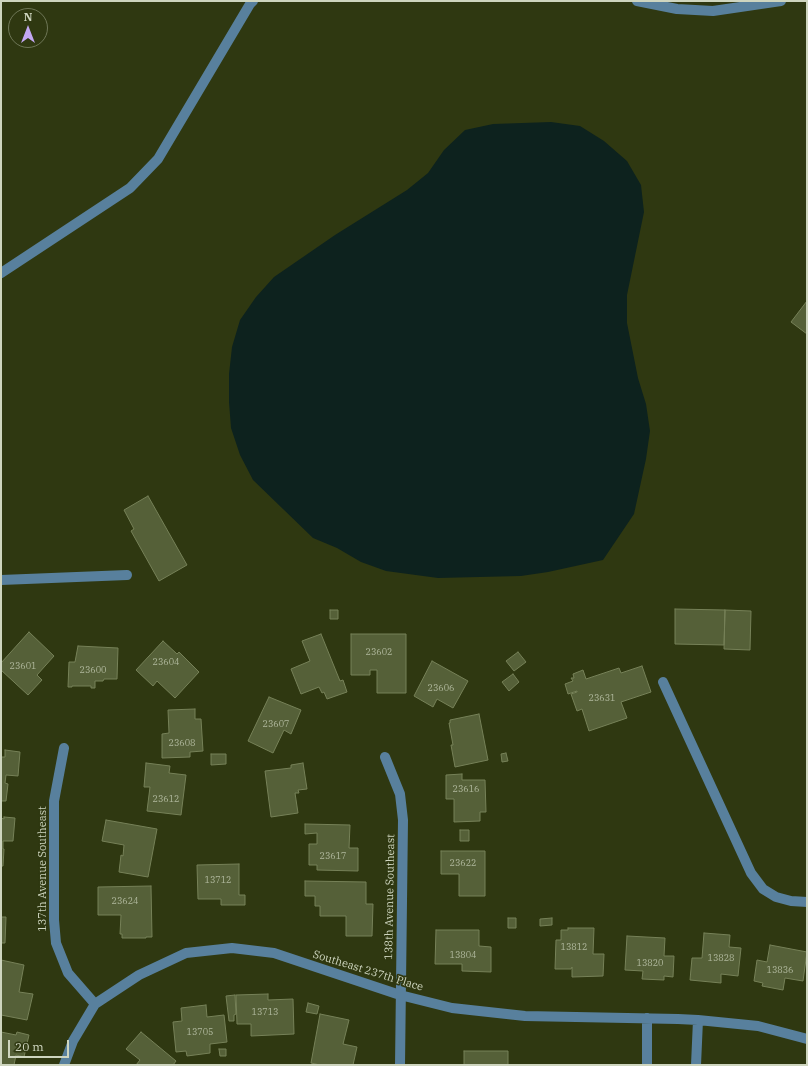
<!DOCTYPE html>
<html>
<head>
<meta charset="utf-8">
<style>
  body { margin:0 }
  #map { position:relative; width:808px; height:1066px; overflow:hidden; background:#2f3811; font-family:"IBM Plex Serif",serif }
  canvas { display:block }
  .frame { position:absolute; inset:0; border:2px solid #ced5bf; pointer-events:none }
  .north { position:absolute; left:8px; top:8px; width:40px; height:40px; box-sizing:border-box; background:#2f3811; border:1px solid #6f7757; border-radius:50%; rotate:0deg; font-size:11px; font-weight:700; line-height:16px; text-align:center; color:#ced5bf }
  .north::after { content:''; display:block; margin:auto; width:14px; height:18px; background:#c3a7f2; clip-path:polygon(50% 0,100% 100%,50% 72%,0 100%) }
  .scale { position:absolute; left:8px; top:1040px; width:61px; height:18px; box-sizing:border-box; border:2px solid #ced5bf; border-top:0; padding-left:5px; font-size:12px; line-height:14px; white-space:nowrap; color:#ced5bf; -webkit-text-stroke:3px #2f3811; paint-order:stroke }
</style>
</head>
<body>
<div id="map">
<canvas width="808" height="1066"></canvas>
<div class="frame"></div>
<div class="north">N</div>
<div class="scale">20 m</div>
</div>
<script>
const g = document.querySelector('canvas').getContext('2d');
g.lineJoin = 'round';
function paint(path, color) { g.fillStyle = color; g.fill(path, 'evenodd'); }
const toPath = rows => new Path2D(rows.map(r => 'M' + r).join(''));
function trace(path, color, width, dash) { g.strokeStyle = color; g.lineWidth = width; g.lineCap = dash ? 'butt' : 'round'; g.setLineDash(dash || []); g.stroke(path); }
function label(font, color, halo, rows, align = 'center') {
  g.font = font + ' "IBM Plex Serif",serif'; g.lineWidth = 3.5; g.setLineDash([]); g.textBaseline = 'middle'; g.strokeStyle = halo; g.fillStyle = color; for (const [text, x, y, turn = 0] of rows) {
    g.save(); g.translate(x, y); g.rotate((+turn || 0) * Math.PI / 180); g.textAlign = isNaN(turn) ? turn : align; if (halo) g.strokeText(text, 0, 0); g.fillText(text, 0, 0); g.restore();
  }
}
paint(toPath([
  [551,122,580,126,604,141,627,161,641,185,644,212,627,295,627,323,638,378,646,404,650,431,646,459,634,514,603,560,548,572,521,576,438,578,386,571,361,562,337,548,313,538,253,480,240,455,231,428,229,402,229,374,232,347,240,320,256,297,274,277,335,235,407,190,428,173,444,150,465,130,493,124]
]), '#0d221e');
const building = toPath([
  [807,301,807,334,791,322,807,301],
  [148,496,187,565,159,581,131,531,134,529,124,510,148,496],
  [675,609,725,610,724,645,675,644,675,609],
  [330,610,338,610,338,619,330,619,330,610],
  [725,610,751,611,750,650,724,649,725,610],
  [29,632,54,656,37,675,42,680,28,695,1,670,1,663,29,632],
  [321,634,340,681,343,680,347,692,327,699,324,692,322,693,319,687,301,694,291,669,310,661,302,641,321,634],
  [351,634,406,634,406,693,377,693,377,670,370,670,370,675,351,675,351,634],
  [163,641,177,654,179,652,199,672,175,698,157,681,153,686,136,670,163,641],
  [78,646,118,648,117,679,104,679,103,681,95,681,95,688,91,688,91,686,72,686,72,687,68,687,69,662,75,662,78,646],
  [518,652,526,662,514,671,506,661,518,652],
  [432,661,468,681,453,708,437,699,433,707,414,696,432,661],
  [642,666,651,692,621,702,627,718,589,731,582,709,577,711,571,694,577,692,577,691,568,694,565,684,573,681,571,678,574,678,573,674,583,670,586,679,619,668,621,673,642,666],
  [513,674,519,682,509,691,502,682,513,674],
  [269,697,301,710,291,734,284,730,273,753,248,741,269,697],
  [195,709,195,719,201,719,203,751,190,752,190,757,162,758,162,734,169,733,168,710,195,709],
  [479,714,488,760,455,767,451,745,453,745,449,723,450,723,450,720,479,714],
  [5,750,20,752,18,776,6,775,5,783,8,784,6,801,1,801,1,757,5,757,5,750],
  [506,753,508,761,502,762,501,754,506,753],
  [211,754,226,754,226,764,211,765,211,754],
  [146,763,170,766,169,773,186,775,181,815,147,811,150,787,144,787,146,763],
  [303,763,307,789,298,790,299,793,295,793,298,813,271,817,265,771,291,768,291,765,303,763],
  [462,774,462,780,485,780,486,812,480,812,480,821,454,822,454,799,446,799,446,775,462,774],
  [4,817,15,818,13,841,3,841,3,849,4,849,3,866,1,866,1,818,4,819,4,817],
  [106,820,157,829,148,877,119,872,121,855,123,856,124,845,102,841,106,820],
  [305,824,350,825,349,848,358,848,358,871,317,870,317,865,309,865,309,844,317,844,317,833,305,834,305,824],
  [460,830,469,830,469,841,460,841,460,830],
  [441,851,485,851,485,896,459,896,459,874,441,874,441,851],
  [239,864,239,895,245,895,245,905,221,905,221,899,198,899,197,865,239,864],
  [305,881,366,882,366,904,373,904,372,936,346,936,346,916,320,916,320,906,315,906,315,896,305,896,305,881],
  [151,886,152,937,146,937,146,938,122,938,122,934,120,934,121,915,98,915,98,887,151,886],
  [1,917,6,917,5,943,1,943,1,917],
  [508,918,516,918,516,928,508,928,508,918],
  [552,918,552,925,540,926,540,919,552,918],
  [568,928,594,928,593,954,604,954,603,976,572,977,572,967,571,969,555,969,556,940,561,940,561,930,568,930,568,928],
  [436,930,479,930,479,946,491,947,491,972,462,971,462,964,435,964,436,930],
  [704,933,730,935,729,947,741,948,738,976,721,974,721,983,690,980,692,958,702,958,704,933],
  [627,936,665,938,664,956,674,956,673,977,664,976,664,980,642,979,643,971,625,970,627,936],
  [770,945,807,952,803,981,785,978,783,990,762,986,763,983,754,981,757,960,767,962,770,945],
  [1,960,24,965,19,992,33,994,27,1020,1,1015,1,960],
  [268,994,268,1000,293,999,294,1034,251,1036,251,1024,237,1024,236,995,268,994],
  [235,995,236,1014,234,1015,234,1021,229,1021,226,996,235,995],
  [308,1003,319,1006,317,1014,306,1012,308,1003],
  [206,1005,207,1017,224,1015,227,1042,210,1044,210,1053,187,1056,186,1051,176,1052,173,1022,182,1021,181,1008,206,1005],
  [320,1014,349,1020,343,1044,357,1047,353,1065,320,1065,311,1063,320,1014],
  [1,1032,16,1035,17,1032,29,1035,24,1057,16,1055,14,1065,1,1065,1,1032],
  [141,1032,176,1061,173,1065,136,1065,140,1060,126,1049,141,1032],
  [219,1049,226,1049,226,1056,220,1056,219,1049],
  [464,1051,508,1051,508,1065,464,1065,464,1051]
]);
paint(building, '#556038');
trace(building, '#768158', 1);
trace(toPath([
  [637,1,677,9,713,11,781,1],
  [1,273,130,188,158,159,250,4,253,1],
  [1,580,127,575],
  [663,682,751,873,763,889,776,897,791,901,807,902],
  [64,748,54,801,54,920,56,943,68,973,95,1004],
  [385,757,400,794,403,820,400,1065],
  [647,1018,647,1065],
  [64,1065,73,1041,95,1004,139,975,186,953,232,948,274,953,400,995,452,1008,525,1016,678,1019,698,1020,758,1026,807,1039],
  [696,1065,698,1020]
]), '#58809d', 10);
label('9px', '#b0b89d', null, [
  ["23602",379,652],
  ["23604",166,662],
  ["23601",23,666],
  ["23600",93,670],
  ["23606",441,688],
  ["23631",602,698],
  ["23607",276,724],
  ["23608",182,743],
  ["23616",466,789],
  ["23612",166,799],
  ["23617",333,856],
  ["23622",463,863],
  ["13712",218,880],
  ["23624",125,901],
  ["13812",574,947],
  ["13804",463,955],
  ["13828",721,958],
  ["13820",650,963],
  ["13836",780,970],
  ["13713",265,1012],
  ["13705",200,1032]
]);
label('11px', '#ced5bf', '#2f3811', [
  ["137th Avenue Southeast",43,869,-90],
  ["138th Avenue Southeast",390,897,-89],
  ["Southeast 237th Place",368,971,17]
]);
</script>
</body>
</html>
